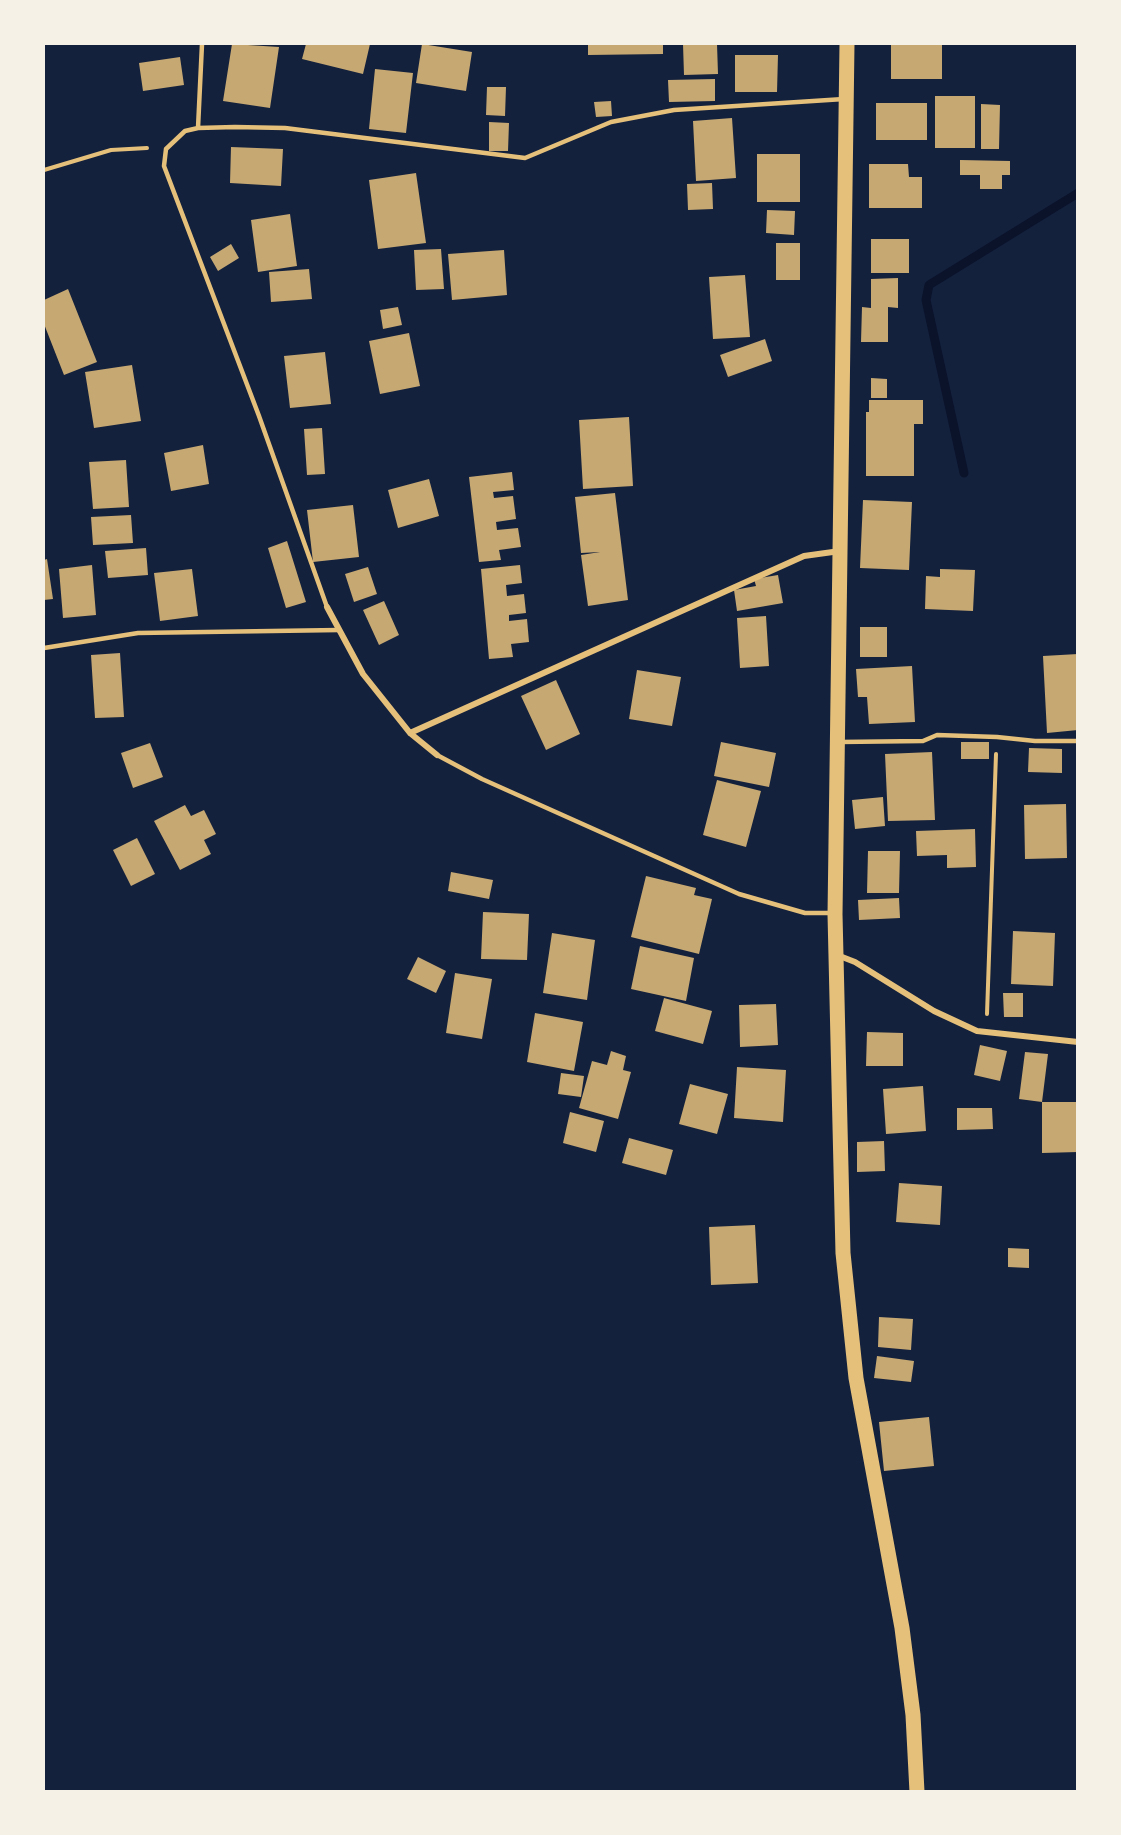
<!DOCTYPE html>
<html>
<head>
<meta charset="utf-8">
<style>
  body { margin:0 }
  #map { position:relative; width:1121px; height:1835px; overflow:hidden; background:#14213d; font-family:"Public Sans",sans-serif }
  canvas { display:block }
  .frame { position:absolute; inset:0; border:45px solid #f6f1e7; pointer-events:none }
</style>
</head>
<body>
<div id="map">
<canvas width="1121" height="1835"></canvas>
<div class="frame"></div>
</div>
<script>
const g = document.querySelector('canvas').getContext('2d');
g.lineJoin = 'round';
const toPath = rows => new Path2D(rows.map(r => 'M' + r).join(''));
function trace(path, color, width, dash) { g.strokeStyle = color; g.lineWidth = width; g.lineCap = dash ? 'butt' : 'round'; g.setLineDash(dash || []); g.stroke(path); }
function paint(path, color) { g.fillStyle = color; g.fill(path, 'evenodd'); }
trace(toPath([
  [964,473,926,300,929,285,1078,193]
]), '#0b132b', 9);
paint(toPath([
  [232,44,279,47,270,108,223,101],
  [306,44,370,44,363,74,302,59],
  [422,44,472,52,466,91,416,83],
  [588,44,663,44,663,54,588,55],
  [683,44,717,44,718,74,684,75],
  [891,44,942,44,942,79,891,79],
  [735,55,778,55,777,92,735,92],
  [180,57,184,85,143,91,139,63],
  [375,69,413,73,406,133,369,129],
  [715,79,715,101,669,102,668,80],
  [487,87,506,87,505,116,486,115],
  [935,96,975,96,975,148,935,148],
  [611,101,612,116,596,117,594,102],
  [876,103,927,103,927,140,876,140],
  [981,104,1000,105,999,149,981,149],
  [732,118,736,178,696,181,693,121],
  [489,122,509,123,508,151,489,151],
  [231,147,283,149,281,186,230,183],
  [757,154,800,154,800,202,757,202],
  [960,160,1010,161,1010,175,1002,175,1002,189,980,189,980,175,960,175],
  [869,164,908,164,909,177,922,177,922,208,869,208],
  [416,173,426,243,378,249,369,180],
  [712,183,713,209,688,210,687,184],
  [767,210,795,211,794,235,766,233],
  [290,214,297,266,258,272,251,220],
  [871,239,909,239,909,273,871,273],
  [776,243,800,243,800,280,776,280],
  [231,244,239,258,218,271,210,257],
  [441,249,444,289,416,290,414,250],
  [504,250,507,295,452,300,448,254],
  [309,269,312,299,271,302,269,272],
  [745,275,750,337,713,339,709,277],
  [898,278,898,308,888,307,888,342,861,342,862,307,871,308,871,279],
  [68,289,97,362,64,375,44,324,44,300],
  [398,307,402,325,383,329,380,310],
  [409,333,420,386,380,394,369,341],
  [765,339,772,361,728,377,720,355],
  [325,352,331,404,290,408,284,356],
  [132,365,141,421,94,428,85,372],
  [871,378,887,379,887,398,871,398],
  [869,400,923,400,923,424,914,424,914,476,866,476,866,412,869,412],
  [629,417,633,486,583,489,579,420],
  [322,428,325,474,307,475,304,429],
  [203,445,209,484,171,491,164,453],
  [126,460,129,507,93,509,89,462],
  [512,472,514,490,493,492,494,498,513,496,516,519,496,522,497,530,518,528,521,547,499,550,501,560,479,562,469,477],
  [429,479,439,516,398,528,388,490],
  [615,493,628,600,588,606,581,555,600,552,581,553,575,497],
  [863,500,912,502,909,570,860,568],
  [353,505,359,557,313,562,307,510],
  [131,515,133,543,93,545,91,517],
  [287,541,306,602,286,608,268,548],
  [146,548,148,575,108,578,105,551],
  [47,559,53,599,44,600,44,560],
  [92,565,96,615,63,618,59,569],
  [520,565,522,583,506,585,507,596,524,594,526,613,509,615,509,621,527,619,529,642,511,644,513,657,489,659,481,569],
  [368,567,377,594,354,602,345,574],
  [192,569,198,616,160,621,154,573],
  [940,569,975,570,973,611,925,609,926,576,940,577],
  [778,575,783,603,737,611,734,590,756,586,754,579],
  [384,601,399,635,379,645,363,610],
  [766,616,769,666,740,668,737,618],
  [860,627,887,627,887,657,860,657],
  [120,653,124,717,95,718,91,655],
  [1078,654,1078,730,1047,733,1043,656],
  [912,666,915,722,869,724,867,697,858,697,856,669],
  [637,670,681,677,672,726,629,719],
  [556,680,580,734,546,750,521,696],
  [721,742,776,753,769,787,714,776],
  [961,742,989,742,989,759,961,759],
  [150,743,163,777,133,788,121,753],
  [1029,748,1062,749,1062,773,1028,772],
  [932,752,935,820,888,821,885,754],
  [717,780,761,791,746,847,703,835],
  [883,797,885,826,855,829,852,800],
  [1066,804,1067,858,1025,859,1024,805],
  [185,805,191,816,204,810,216,834,204,840,211,854,180,870,154,821],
  [975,829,976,867,947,868,947,855,917,856,916,831],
  [137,838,155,874,131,886,113,850],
  [868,851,900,851,899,893,867,893],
  [451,872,493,880,489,899,448,891],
  [646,876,696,888,694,895,712,899,699,954,631,937],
  [899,898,900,918,859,920,858,900],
  [483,912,529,914,527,960,481,959],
  [1013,931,1055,933,1053,986,1011,984],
  [552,933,595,940,587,1000,543,993],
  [640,946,694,958,686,1001,631,989],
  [418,957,446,971,436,993,407,979],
  [455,973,492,979,482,1039,446,1033],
  [1003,993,1023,993,1023,1017,1004,1017],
  [664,998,712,1011,703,1044,655,1031],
  [776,1004,778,1045,740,1047,739,1005],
  [535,1013,583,1022,574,1071,527,1062],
  [867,1032,903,1033,903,1066,866,1066],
  [980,1045,1007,1051,1000,1081,974,1075],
  [611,1051,626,1056,623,1070,631,1072,618,1119,579,1108,592,1061,607,1065],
  [1025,1052,1048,1054,1042,1102,1019,1099],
  [737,1067,786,1070,783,1122,734,1118],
  [561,1073,584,1076,581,1097,558,1094],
  [690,1084,728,1094,717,1134,679,1124],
  [923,1086,926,1131,886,1134,883,1089],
  [1042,1102,1078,1102,1078,1152,1042,1153],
  [957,1108,992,1108,993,1129,957,1130],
  [570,1112,604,1121,596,1152,563,1143],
  [629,1138,673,1150,666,1175,622,1163],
  [884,1141,885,1171,857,1172,857,1142],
  [899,1183,942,1186,940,1225,896,1222],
  [755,1225,758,1283,711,1285,709,1227],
  [1008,1248,1029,1249,1029,1268,1008,1267],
  [879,1317,913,1319,911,1350,878,1347],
  [877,1356,914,1361,911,1382,874,1378],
  [929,1417,934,1466,884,1471,879,1422]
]), '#c6a872');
trace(toPath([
  [44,170,111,150,147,148],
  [987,1014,996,754]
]), '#e5c07b', 4);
trace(toPath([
  [198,128,202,44],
  [327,607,259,416,164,166,166,149,185,131,198,128,235,127,285,128,525,158,611,122,674,110,844,99],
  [44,648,138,633,339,630],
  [839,742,923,741,937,735,997,737,1035,741,1078,741],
  [437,755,482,779,739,894,805,913,833,913]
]), '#e5c07b', 4.5);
trace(toPath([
  [327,607,363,674,410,733,437,755],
  [410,733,804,556,840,551],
  [837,955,855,962,934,1011,977,1031,1078,1042]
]), '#e5c07b', 6);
trace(toPath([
  [847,44,835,914,843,1253,856,1378,902,1628,913,1715,917,1792]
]), '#e5c07b', 15);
</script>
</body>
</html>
